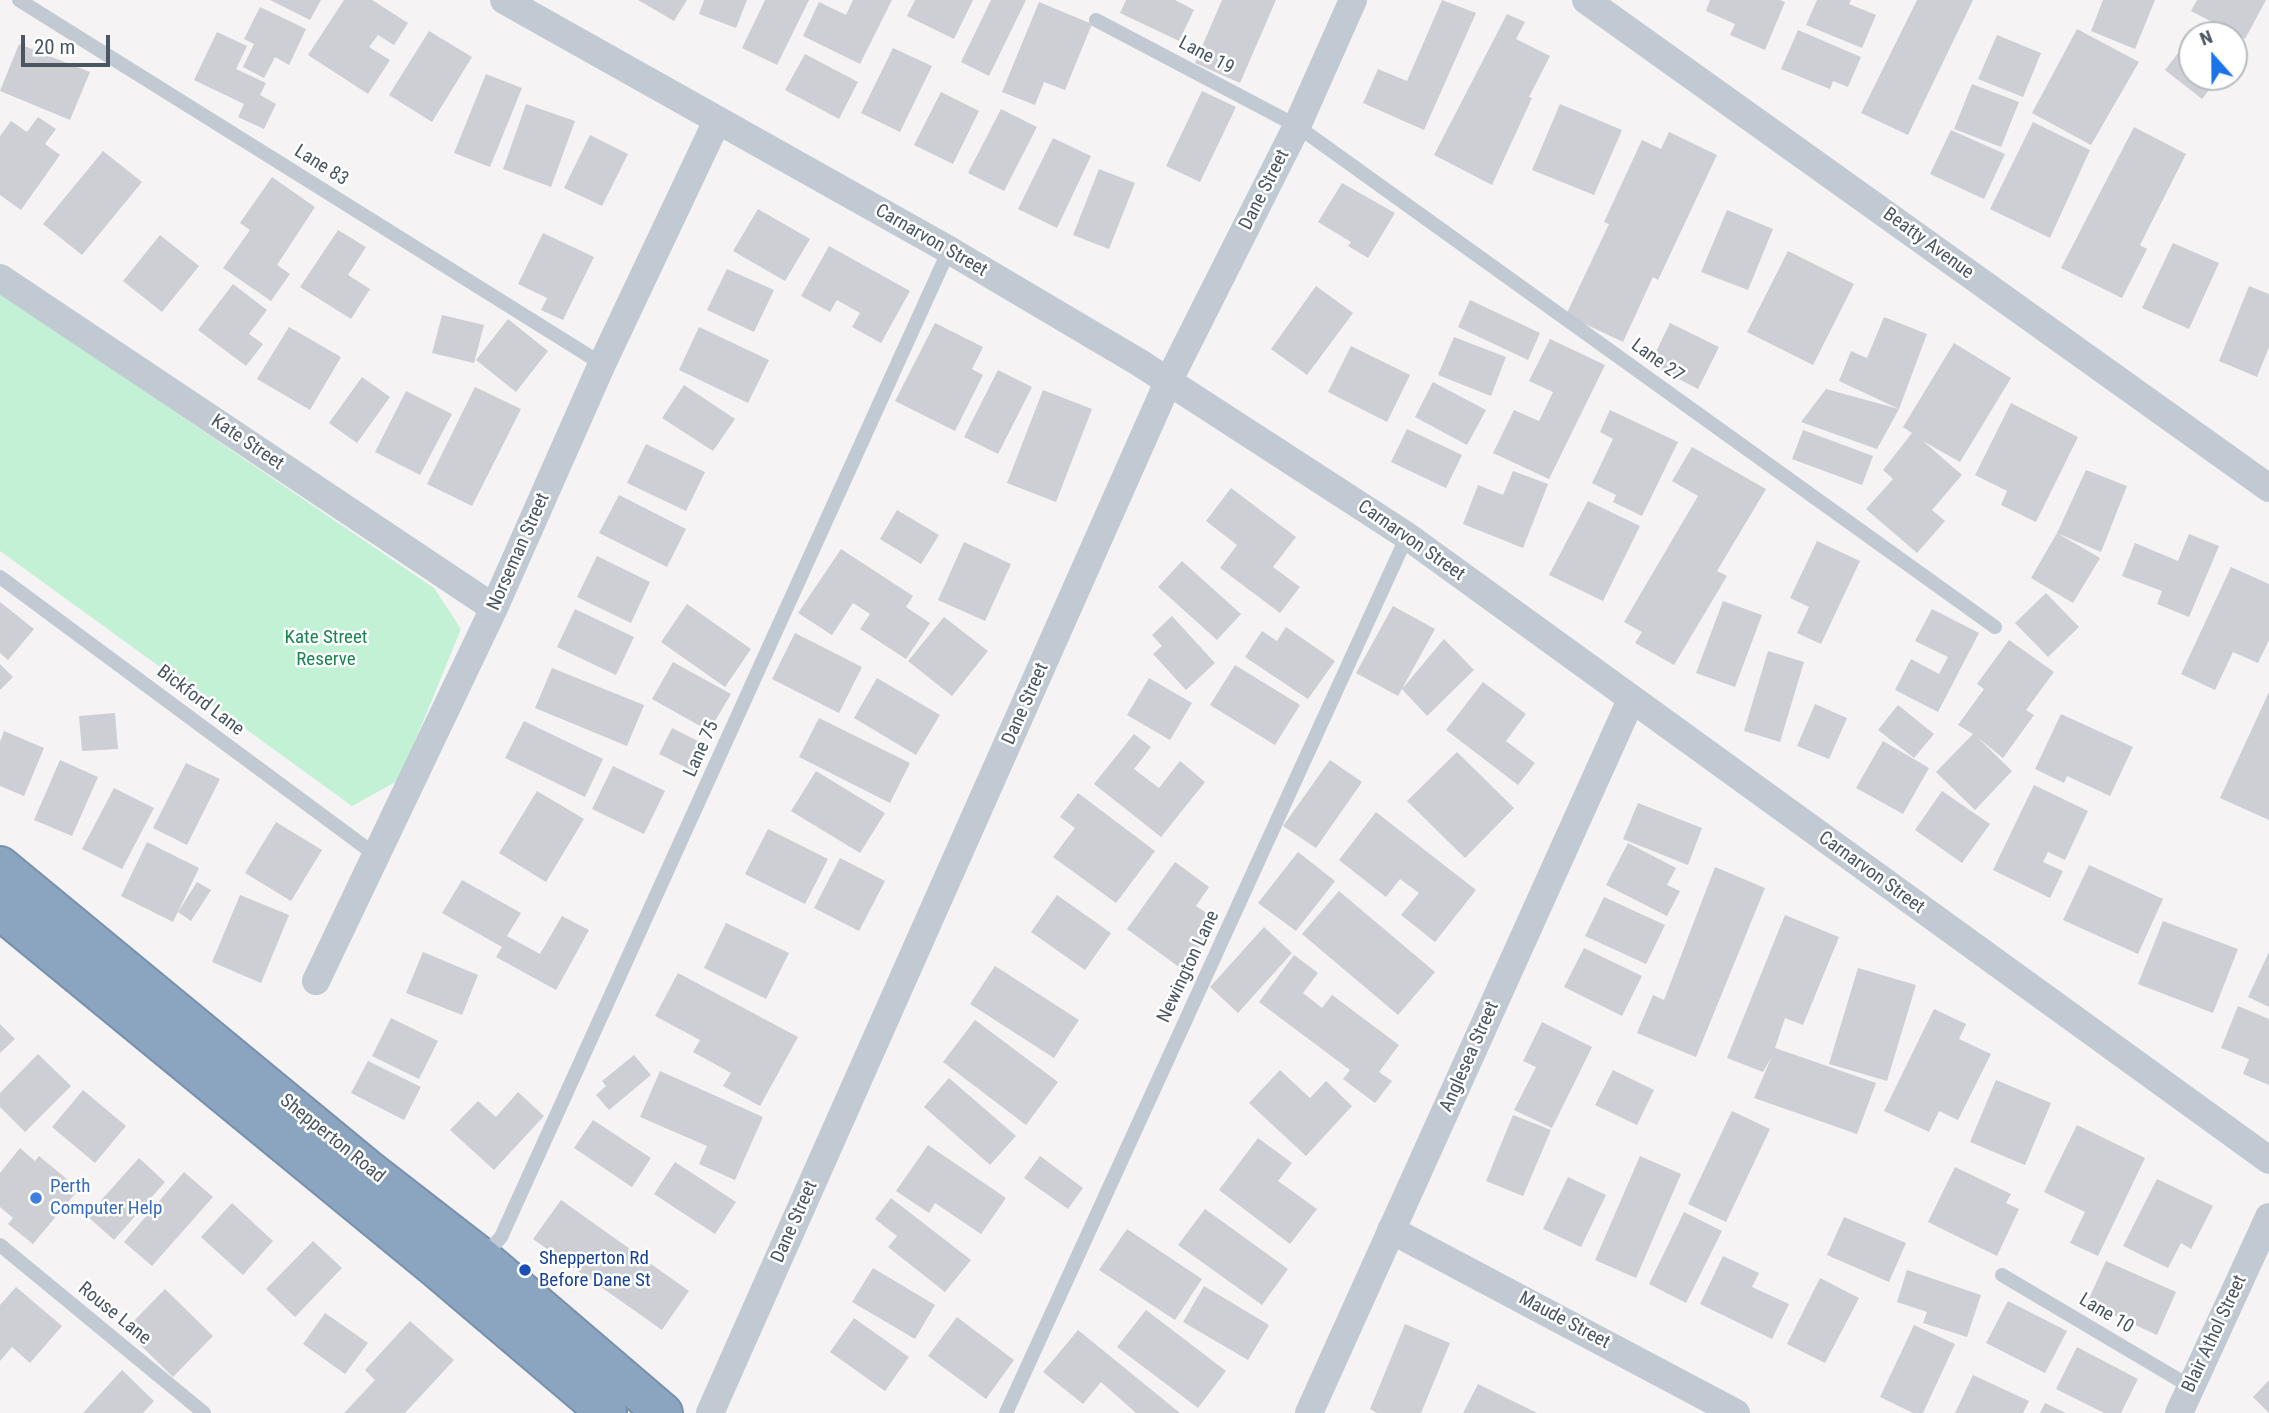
<!DOCTYPE html>
<html>
<head>
<meta charset="utf-8">
<style>
  body { margin:0 }
  #map { position:relative; width:2269px; height:1413px; overflow:hidden; background:#f5f3f3; font-family:"Roboto Condensed",sans-serif }
  canvas { display:block }
  .north { position:absolute; left:2178px; top:21px; width:70px; height:70px; box-sizing:border-box; background:#fff; border:2px solid #b7bbc0; border-radius:50%; rotate:339deg; font-size:19px; font-weight:700; line-height:28px; text-align:center; color:#4a5661 }
  .north::after { content:''; display:block; margin:auto; width:24px; height:32px; background:#1a73e8; clip-path:polygon(50% 0,100% 100%,50% 72%,0 100%) }
  .scale { position:absolute; left:21px; top:35px; width:89px; height:32px; box-sizing:border-box; border:4px solid #4a5661; border-top:0; padding-left:9px; font-size:21px; line-height:24px; white-space:nowrap; color:#4a5661; -webkit-text-stroke:5px #fff; paint-order:stroke }
</style>
</head>
<body>
<div id="map">
<canvas width="2269" height="1413"></canvas>
<div class="north">N</div>
<div class="scale">20 m</div>
</div>
<script>
const g = document.querySelector('canvas').getContext('2d');
g.lineJoin = 'round';
function paint(path, color) { g.fillStyle = color; g.fill(path, 'evenodd'); }
const toPath = rows => new Path2D(rows.map(r => 'M' + r).join(''));
function trace(path, color, width, dash) { g.strokeStyle = color; g.lineWidth = width; g.lineCap = dash ? 'butt' : 'round'; g.setLineDash(dash || []); g.stroke(path); }
function label(font, color, halo, rows, align = 'center') {
  g.font = font + ' "Roboto Condensed",sans-serif'; g.lineWidth = 5; g.setLineDash([]); g.textBaseline = 'middle'; g.strokeStyle = halo; g.fillStyle = color; for (const [text, x, y, turn = 0] of rows) {
    g.save(); g.translate(x, y); g.rotate((+turn || 0) * Math.PI / 180); g.textAlign = isNaN(turn) ? turn : align; if (halo) g.strokeText(text, 0, 0); g.fillText(text, 0, 0); g.restore();
  }
}
paint(toPath([
  [0,293,434,588,461,629,399,780,352,806,0,551]
]), '#c3f1d5');
paint(toPath([
  [270,0,321,0,310,20],
  [344,0,372,0,408,23,394,45,378,35,369,47,390,60,368,94,308,55],
  [638,0,687,0,674,21],
  [704,0,747,0,736,28,699,14],
  [765,0,809,0,777,65,742,48],
  [853,0,892,0,860,64,803,36,819,2,846,15],
  [915,0,973,0,954,39,907,16],
  [991,0,1026,0,989,76,961,62],
  [1126,0,1175,0,1194,10,1179,41,1120,13],
  [1222,0,1276,0,1240,83,1195,63],
  [1442,0,1476,13,1424,130,1363,103,1378,69,1407,81],
  [1710,0,1780,0,1785,2,1765,50,1730,35,1735,24,1706,11],
  [1817,0,1851,0,1849,4,1876,15,1862,48,1806,25],
  [1917,0,1973,0,1908,135,1861,113],
  [2103,0,2155,0,2135,49,2091,31],
  [2197,0,2266,0,2245,39,2191,11],
  [1039,2,1092,24,1065,90,1044,82,1035,105,1002,92],
  [260,7,306,29,289,65,275,57,264,78,243,67,254,44,244,39],
  [1507,14,1525,22,1516,39,1550,56,1529,97,1532,98,1492,185,1434,155],
  [2198,27,2208,35,2192,35,2192,77,2219,77,2202,99,2165,70],
  [2077,29,2139,62,2091,145,2032,113],
  [1798,30,1861,57,1848,87,1833,81,1830,89,1781,69],
  [429,31,472,57,432,122,389,95],
  [217,32,247,46,236,69,266,83,260,95,276,104,264,129,238,117,244,104,194,80],
  [1997,35,2041,53,2023,97,1978,79],
  [19,44,90,72,70,120,0,91],
  [893,48,932,66,900,132,861,113],
  [805,54,858,82,839,119,785,90],
  [486,74,522,88,490,167,454,153],
  [1972,84,2019,102,2001,147,1954,129],
  [1202,91,1236,107,1200,182,1166,166],
  [941,92,979,111,953,164,914,145],
  [526,104,575,121,551,187,503,169],
  [1560,104,1622,130,1594,195,1532,170],
  [1001,109,1037,127,1004,191,968,173],
  [38,117,56,129,45,144,60,155,21,210,0,195,0,136,11,121,27,132],
  [2033,122,2090,150,2050,238,1990,209],
  [2134,127,2186,154,2140,245,2147,249,2122,298,2061,268],
  [1951,130,2005,154,1984,199,1930,174],
  [1669,132,1717,155,1658,280,1653,277,1623,342,1566,315,1609,224,1604,222,1642,140,1661,149],
  [590,135,628,154,602,206,564,188],
  [1053,138,1091,156,1057,228,1018,209],
  [103,151,142,182,82,255,43,224],
  [1099,169,1135,183,1109,249,1073,235],
  [272,177,315,207,277,265,290,274,271,301,223,268,250,230,240,223],
  [1342,183,1395,213,1368,258,1348,246,1351,242,1318,222],
  [758,209,810,239,785,281,733,251],
  [1727,210,1773,229,1748,290,1701,272],
  [338,230,366,247,348,275,370,289,351,319,300,287],
  [543,233,594,257,563,320,541,310,547,298,518,284],
  [160,235,199,266,162,312,123,281],
  [2173,243,2219,263,2189,329,2142,308],
  [829,246,910,291,881,343,852,327,860,313,837,300,830,312,801,296],
  [1788,251,1854,284,1813,365,1747,332],
  [727,269,774,290,754,332,707,310],
  [233,284,267,310,249,334,263,344,246,366,198,330],
  [1316,286,1353,313,1307,375,1271,349],
  [2249,286,2269,294,2269,347,2257,377,2219,361],
  [1470,300,1540,333,1528,360,1458,327],
  [442,315,484,325,474,363,432,353],
  [1884,317,1927,334,1899,409,1839,381,1851,351,1867,358],
  [508,319,548,351,516,392,476,360],
  [935,323,983,347,972,369,983,375,955,431,895,401],
  [1670,323,1719,347,1698,389,1650,364],
  [289,327,341,357,310,410,257,379],
  [699,327,769,360,748,403,679,370],
  [1454,337,1506,357,1491,396,1438,375],
  [1550,339,1605,365,1549,479,1493,453,1514,410,1539,421,1553,392,1529,381],
  [1954,343,2011,378,1960,462,1923,441,1962,475,1932,510,1945,521,1917,553,1866,509,1893,479,1883,470,1912,433,1903,427],
  [1351,346,1410,375,1387,422,1328,392],
  [998,370,1032,387,998,454,964,437],
  [362,377,390,397,357,443,329,423],
  [1433,382,1486,410,1467,445,1415,417],
  [684,385,735,419,713,451,662,418],
  [475,387,521,409,472,506,427,484],
  [1826,389,1899,409,1877,449,1801,422],
  [1043,390,1092,409,1056,502,1007,483],
  [406,391,452,414,420,475,375,452],
  [2011,403,2078,437,2036,522,2001,505,2007,491,1975,475],
  [1610,410,1678,442,1642,516,1613,502,1616,495,1592,483,1613,439,1600,432],
  [1407,429,1462,455,1446,488,1391,462],
  [1803,430,1873,456,1862,485,1792,459],
  [646,444,705,472,686,511,627,483],
  [1692,447,1766,489,1717,571,1727,576,1674,665,1635,643,1642,632,1624,622,1698,496,1672,481],
  [2086,470,2127,486,2101,552,2057,533],
  [1513,471,1548,484,1523,548,1463,524,1478,485,1503,495],
  [1231,488,1296,537,1273,567,1300,587,1280,613,1220,568,1237,545,1206,521],
  [619,495,686,529,667,567,599,533],
  [1588,501,1640,526,1603,601,1549,575],
  [897,510,939,535,921,564,880,539],
  [2057,533,2100,558,2073,603,2031,578],
  [2189,534,2219,546,2189,617,2157,604,2162,591,2122,576,2135,543,2178,561],
  [1817,541,1860,561,1821,644,1797,633,1809,607,1790,598],
  [964,542,1011,564,985,621,938,600],
  [841,549,913,596,906,607,930,623,906,659,860,629,870,614,853,603,832,635,798,613],
  [597,556,650,582,631,623,577,597],
  [1182,561,1241,614,1217,640,1158,587],
  [2231,567,2269,584,2269,640,2258,663,2233,652,2215,690,2181,674],
  [2046,593,2079,627,2048,657,2015,623],
  [1723,601,1762,615,1735,687,1696,673],
  [0,602,34,629,8,660,0,653],
  [687,604,751,649,725,687,661,642],
  [1393,606,1435,629,1398,696,1356,673],
  [575,609,634,637,616,675,557,647],
  [1932,609,1979,633,1938,712,1895,690,1911,659,1939,674,1948,657,1915,641],
  [1172,616,1215,663,1186,690,1153,654,1162,646,1152,635],
  [944,617,988,651,952,696,908,661],
  [1286,627,1335,661,1308,699,1245,657,1262,631,1277,641],
  [795,633,862,667,839,713,772,679],
  [1444,639,1474,670,1427,716,1402,689],
  [2009,640,2054,672,2026,710,2034,715,2003,758,1977,737,2012,771,1975,810,1936,772,1973,734,1958,725,1984,689,1977,684],
  [1768,651,1804,662,1780,742,1744,731],
  [673,662,731,694,709,731,652,699],
  [0,664,13,677,0,690],
  [1235,665,1300,705,1275,745,1210,705],
  [552,668,644,705,627,746,535,708],
  [877,678,940,715,916,755,854,718],
  [1149,678,1192,703,1170,740,1127,715],
  [1483,682,1526,714,1506,741,1535,763,1518,785,1446,730],
  [2269,692,2269,820,2220,798],
  [1815,704,1847,718,1829,759,1797,746],
  [1898,705,1934,734,1914,758,1878,730],
  [115,713,118,749,82,751,79,716],
  [2061,714,2133,747,2110,796,2067,776,2064,783,2035,769],
  [819,718,910,763,890,803,799,757],
  [524,721,603,759,585,797,505,758],
  [672,728,706,745,693,771,659,754],
  [4,731,44,748,24,796,0,786,0,742],
  [1134,734,1151,747,1134,769,1159,788,1180,761,1205,782,1161,837,1094,784],
  [1883,741,1929,768,1903,814,1856,788],
  [1457,752,1514,808,1465,858,1407,801],
  [60,760,98,777,72,836,34,820],
  [1330,760,1362,782,1316,848,1283,826],
  [186,763,220,779,187,845,153,828],
  [613,766,665,791,644,834,592,809],
  [816,771,885,813,860,853,791,811],
  [2034,785,2088,811,2065,860,2048,852,2043,862,2063,871,2050,898,1993,870],
  [114,788,154,808,122,869,82,849],
  [537,791,584,819,546,882,499,853],
  [1942,791,1990,824,1962,863,1915,830],
  [1078,793,1155,851,1116,903,1053,857,1075,828,1060,817],
  [1638,803,1702,828,1688,865,1623,839],
  [1376,812,1476,890,1435,942,1401,915,1419,893,1400,879,1386,897,1339,860],
  [276,822,322,850,291,901,245,873],
  [768,829,828,859,805,904,745,874],
  [147,842,199,868,173,922,121,896],
  [1628,843,1676,868,1667,885,1680,891,1667,916,1606,885],
  [1298,852,1335,881,1296,931,1258,903],
  [840,858,885,881,859,931,814,908],
  [1175,862,1209,887,1196,906,1218,921,1183,970,1127,929],
  [2089,865,2163,899,2138,954,2063,920],
  [1715,867,1765,888,1696,1057,1637,1033,1653,995,1664,1000],
  [462,880,521,913,507,936,540,954,562,916,589,930,556,990,496,957,502,947,442,913],
  [197,882,211,890,191,921,178,912],
  [1339,891,1435,972,1398,1015,1302,934],
  [240,895,289,915,261,983,212,962],
  [1057,895,1111,933,1085,970,1031,932],
  [1604,897,1665,925,1646,964,1585,936],
  [1785,915,1839,937,1803,1025,1785,1018,1775,1048,1876,1083,1857,1134,1754,1098,1772,1056,1763,1072,1727,1058],
  [2163,921,2238,949,2213,1013,2138,984],
  [726,923,789,953,766,999,704,968],
  [1264,927,1292,953,1238,1013,1210,987],
  [1584,948,1642,976,1622,1016,1564,987],
  [423,952,478,975,462,1015,406,993],
  [2269,952,2269,1007,2248,997],
  [1294,955,1318,973,1303,993,1322,1008,1332,995,1399,1045,1379,1072,1392,1081,1375,1103,1343,1079,1350,1070,1259,1002],
  [995,966,1079,1020,1054,1058,970,1004],
  [1858,968,1916,985,1887,1081,1829,1064],
  [678,973,798,1037,760,1106,723,1086,731,1073,693,1052,700,1040,655,1016],
  [2238,1006,2269,1019,2269,1085,2243,1074,2249,1059,2221,1048],
  [1934,1009,1966,1024,1959,1039,1991,1054,1958,1120,1939,1111,1929,1132,1884,1111],
  [391,1018,438,1041,419,1079,372,1056],
  [975,1020,1058,1082,1026,1125,943,1062],
  [1542,1022,1592,1047,1552,1128,1514,1110,1536,1067,1523,1061],
  [0,1024,15,1039,0,1053],
  [38,1054,71,1086,25,1132,0,1107,0,1093],
  [634,1055,651,1075,609,1110,596,1095,606,1086,602,1081],
  [368,1061,421,1087,404,1120,351,1093],
  [1280,1070,1310,1098,1326,1081,1352,1106,1306,1156,1249,1103],
  [1613,1070,1654,1090,1637,1125,1595,1105],
  [660,1071,763,1117,735,1180,699,1164,707,1146,640,1117],
  [949,1078,1016,1136,990,1165,924,1107],
  [1996,1080,2051,1103,2025,1165,1970,1142],
  [83,1090,126,1126,95,1163,52,1127],
  [518,1092,544,1116,494,1170,450,1130,478,1101,496,1117],
  [1732,1111,1770,1129,1726,1222,1688,1204],
  [1513,1115,1551,1130,1523,1196,1486,1181],
  [593,1120,651,1158,632,1187,574,1148],
  [2077,1125,2145,1158,2098,1256,2070,1243,2085,1212,2044,1192],
  [1258,1138,1292,1163,1278,1181,1317,1209,1290,1244,1219,1190],
  [928,1145,1006,1198,981,1234,935,1203,929,1213,896,1191],
  [20,1148,35,1161,39,1156,79,1189,33,1244,8,1224,13,1218,0,1207,0,1173],
  [1040,1156,1083,1188,1068,1209,1024,1178],
  [1640,1156,1681,1174,1636,1278,1595,1260],
  [139,1158,165,1182,114,1240,87,1216],
  [675,1162,736,1202,715,1234,654,1194],
  [1955,1167,2011,1194,2006,1203,2019,1209,1997,1256,1928,1222],
  [184,1172,213,1197,152,1266,124,1242],
  [1568,1177,1606,1195,1581,1247,1543,1229],
  [2157,1179,2213,1206,2191,1249,2181,1243,2168,1268,2123,1246],
  [891,1198,971,1260,945,1292,888,1247,897,1236,875,1219],
  [561,1200,689,1291,662,1330,533,1239],
  [232,1203,273,1241,243,1275,201,1237],
  [1205,1209,1288,1269,1262,1305,1178,1245],
  [1684,1212,1722,1231,1686,1303,1649,1284],
  [1844,1217,1906,1243,1889,1282,1827,1255],
  [1127,1229,1202,1279,1175,1320,1099,1270],
  [313,1241,342,1268,295,1317,266,1289],
  [1723,1256,1759,1273,1752,1287,1789,1304,1772,1339,1700,1304],
  [2106,1261,2176,1292,2157,1335,2087,1303],
  [873,1268,935,1305,915,1339,852,1302],
  [1907,1270,1981,1295,1967,1337,1923,1323,1927,1312,1897,1302],
  [1820,1278,1859,1298,1825,1363,1787,1344],
  [1204,1286,1269,1325,1248,1360,1183,1322],
  [16,1287,62,1326,30,1363,12,1347,0,1361,0,1305],
  [165,1289,213,1336,173,1377,125,1330],
  [2008,1301,2067,1331,2045,1373,1986,1343],
  [1146,1310,1226,1371,1198,1408,1117,1347],
  [325,1313,368,1343,345,1374,303,1344],
  [957,1317,1014,1360,986,1399,928,1356],
  [854,1318,909,1357,885,1391,830,1352],
  [410,1321,454,1360,405,1413,344,1413,375,1380,365,1370],
  [1405,1324,1450,1343,1421,1413,1377,1413,1370,1409],
  [1914,1325,1955,1344,1923,1413,1913,1413,1880,1397],
  [1078,1330,1180,1413,1136,1413,1101,1382,1083,1404,1043,1372],
  [2077,1347,2138,1379,2121,1413,2104,1413,2056,1389],
  [122,1370,154,1401,143,1413,83,1413],
  [1973,1375,2029,1401,2023,1413,1955,1413],
  [2269,1380,2269,1413,2253,1397],
  [1478,1384,1537,1413,1463,1413],
  [2045,1403,2066,1413,2040,1413]
]), '#cdcfd5');
const highway = toPath([
  [0,866,366,1168,482,1258,663,1413],
  [0,910,435,1267,607,1413]
]);
trace(highway, '#7690ad', 42);
trace(toPath([
  [19,0,602,364],
  [1096,20,1297,126,1995,627],
  [0,577,377,856],
  [0,1245,204,1413],
  [483,1257,501,1237,949,250],
  [2002,1275,2191,1387],
  [1006,1413,1407,536]
]), '#c1cad2', 14);
trace(toPath([
  [504,0,949,250,1140,363,1407,536,2269,1160],
  [1586,0,2269,488],
  [0,278,494,608],
  [316,981,494,608,602,364,717,121],
  [1391,1230,1736,1413],
  [710,1413,1169,380,1297,126,1353,0],
  [1309,1413,1631,700],
  [2179,1413,2269,1217]
]), '#c1cad2', 28);
trace(highway, '#8ba5c1', 38);
for (const [x, y, r, color] of [
  [36,1198,7,"#3f7fe0"],
  [525,1270,7,"#1a4fb4"]
]) { const dot = new Path2D(); dot.arc(x, y, r, 0, 2 * Math.PI); g.fillStyle = color; g.fill(dot); trace(dot, '#fff', 2.5); }
label('19px', '#4a5661', '#fff', [
  ["Lane 19",1206,56,28],
  ["Lane 83",321,166,32],
  ["Dane Street",1265,190,-63],
  ["Carnarvon Street",931,241,30],
  ["Beatty Avenue",1928,244,36],
  ["Lane 27",1657,361,36],
  ["Kate Street",247,443,34],
  ["Carnarvon Street",1411,541,35],
  ["Norseman Street",519,552,-66],
  ["Bickford Lane",200,701,37],
  ["Dane Street",1026,704,-66],
  ["Lane 75",702,749,-66],
  ["Carnarvon Street",1871,873,36],
  ["Newington Lane",1189,967,-65],
  ["Anglesea Street",1470,1057,-66],
  ["Shepperton Road",332,1139,39],
  ["Dane Street",795,1222,-66],
  ["Rouse Lane",114,1314,39],
  ["Lane 10",2106,1314,31],
  ["Maude Street",1564,1321,28],
  ["Blair Athol Street",2215,1334,-65]
]);
label('19px', '#17864f', '#fff', [
  ["Kate Street",326,638],
  ["Reserve",326,660]
]);
label('19px', '#366cbe', '#fff', [
  ["Perth",50,1187],
  ["Computer Help",50,1209]
], 'left');
label('19px', '#164399', '#fff', [
  ["Shepperton Rd",539,1259],
  ["Before Dane St",539,1281]
], 'left');
</script>
</body>
</html>
